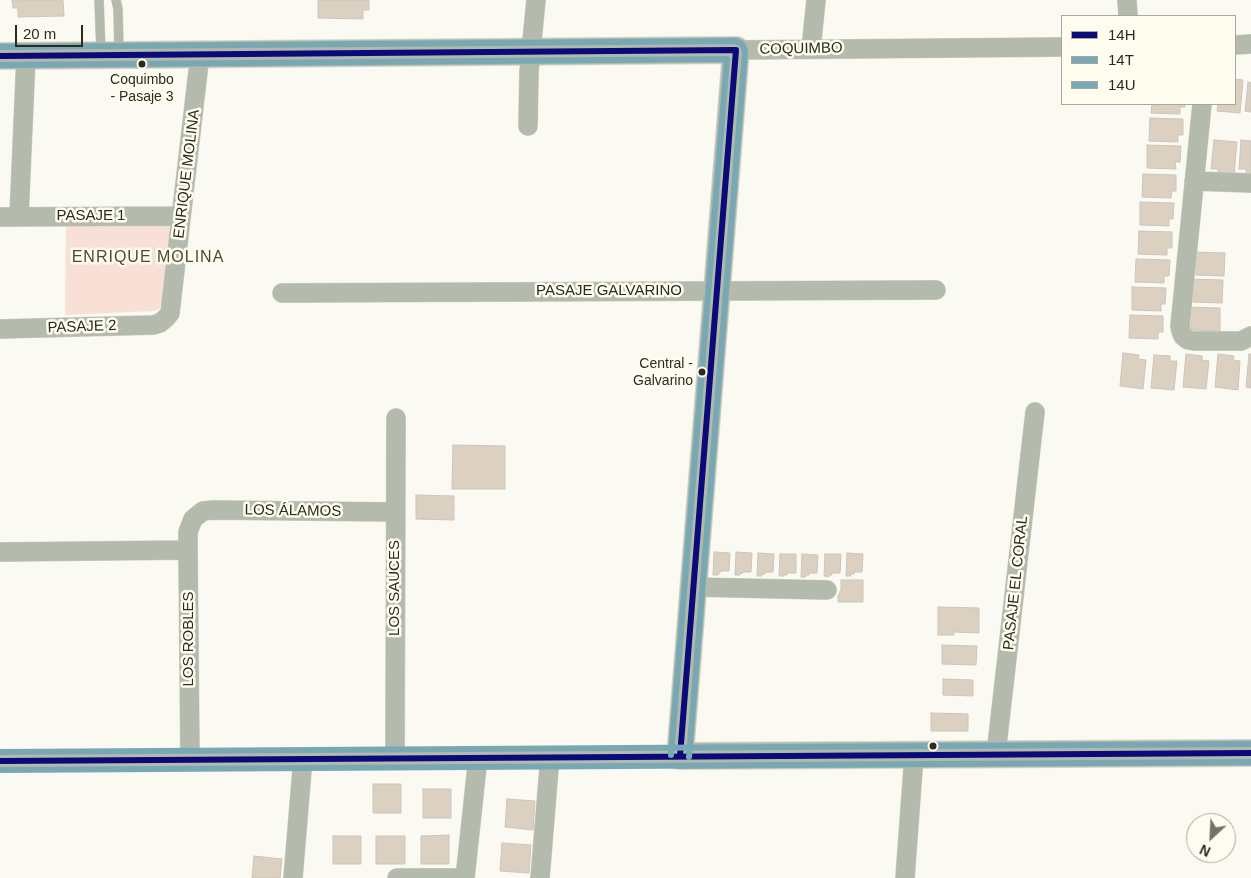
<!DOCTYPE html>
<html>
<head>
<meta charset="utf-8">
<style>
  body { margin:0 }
  #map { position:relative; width:1251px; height:878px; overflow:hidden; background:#faf9f2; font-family:Helvetica,sans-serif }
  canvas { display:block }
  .legend { position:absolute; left:1061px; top:15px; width:175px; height:90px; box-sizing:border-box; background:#fefcef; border:1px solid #aaa89c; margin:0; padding:6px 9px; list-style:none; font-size:15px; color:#2d2b1f }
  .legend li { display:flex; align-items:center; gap:10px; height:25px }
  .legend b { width:25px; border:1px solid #aaa89c }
  .north { position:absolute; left:1186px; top:813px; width:50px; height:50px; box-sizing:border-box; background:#fefcef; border:1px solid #aaa89c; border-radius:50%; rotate:205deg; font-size:14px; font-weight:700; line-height:20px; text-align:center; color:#2d2b1f }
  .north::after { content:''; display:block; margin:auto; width:18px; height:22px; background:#757369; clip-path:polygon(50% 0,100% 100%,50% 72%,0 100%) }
  .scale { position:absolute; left:15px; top:25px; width:68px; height:22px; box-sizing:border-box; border:2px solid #2d2b1f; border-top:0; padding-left:6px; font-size:15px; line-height:18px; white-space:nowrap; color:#2d2b1f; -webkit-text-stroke:4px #fefcef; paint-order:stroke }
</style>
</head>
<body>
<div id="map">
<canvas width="1251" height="878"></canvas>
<ul class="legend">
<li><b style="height:6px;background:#0a0a7a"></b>14H</li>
<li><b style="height:6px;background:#79a8b5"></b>14T</li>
<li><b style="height:6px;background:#79a8b5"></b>14U</li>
</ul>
<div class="north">N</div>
<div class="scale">20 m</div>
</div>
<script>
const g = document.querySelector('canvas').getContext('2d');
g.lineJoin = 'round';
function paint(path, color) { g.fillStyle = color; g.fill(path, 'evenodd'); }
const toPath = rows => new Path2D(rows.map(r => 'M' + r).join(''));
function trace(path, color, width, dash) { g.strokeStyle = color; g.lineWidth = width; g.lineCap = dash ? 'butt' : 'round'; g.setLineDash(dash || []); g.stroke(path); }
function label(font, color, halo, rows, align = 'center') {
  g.font = font + ' Helvetica,sans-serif'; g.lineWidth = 5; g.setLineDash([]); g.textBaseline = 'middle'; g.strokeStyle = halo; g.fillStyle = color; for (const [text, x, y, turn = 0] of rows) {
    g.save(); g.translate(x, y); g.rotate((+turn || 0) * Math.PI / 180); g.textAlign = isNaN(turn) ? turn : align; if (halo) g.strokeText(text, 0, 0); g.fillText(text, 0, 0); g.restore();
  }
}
paint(toPath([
  [66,222,171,223,162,304,159,309,153,311,65,315]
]), '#f9e0d7');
const building = toPath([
  [12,0,63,0,64,16,18,17,18,8,13,8,12,0],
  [318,0,369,0,369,10,363,10,363,19,318,18,318,0],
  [1235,79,1243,80,1240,113,1217,111,1218,104,1235,104,1235,79],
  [1248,82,1251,83,1251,112,1245,111,1248,82],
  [1152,104,1185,104,1185,107,1180,107,1180,114,1151,113,1152,104],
  [1150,118,1183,119,1183,135,1178,135,1178,142,1149,141,1150,118],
  [1214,140,1237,142,1234,175,1218,174,1218,169,1211,169,1214,140],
  [1241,140,1251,141,1251,174,1246,174,1246,169,1239,169,1241,140],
  [1147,145,1181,146,1180,162,1175,162,1176,169,1147,168,1147,145],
  [1143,174,1176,175,1176,191,1172,191,1171,198,1142,197,1143,174],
  [1140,202,1174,203,1173,219,1169,219,1169,226,1140,225,1140,202],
  [1139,231,1172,232,1172,248,1167,248,1167,255,1138,254,1139,231],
  [1192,252,1225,253,1224,276,1196,275,1196,268,1191,268,1192,252],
  [1136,259,1170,260,1169,276,1164,276,1164,283,1135,282,1136,259],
  [1189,279,1223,280,1222,303,1193,302,1194,295,1189,295,1189,279],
  [1132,287,1166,288,1165,304,1161,304,1161,311,1132,310,1132,287],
  [1187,307,1220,308,1220,331,1191,330,1191,323,1186,323,1187,307],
  [1130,315,1163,316,1163,332,1158,332,1158,339,1129,338,1130,315],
  [1123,353,1139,355,1138,359,1146,360,1143,389,1120,386,1123,353],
  [1186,354,1202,356,1202,360,1209,361,1206,389,1183,387,1186,354],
  [1218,354,1234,356,1233,360,1240,361,1238,390,1215,387,1218,354],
  [1249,354,1251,354,1251,388,1246,387,1249,354],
  [1154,355,1170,356,1170,361,1177,361,1174,390,1151,388,1154,355],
  [453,445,505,446,505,489,452,489,453,445],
  [416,495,454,496,454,520,416,519,416,495],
  [714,552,730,553,729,571,721,571,718,575,713,575,714,552],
  [736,552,752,553,751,572,743,572,743,573,739,574,740,575,735,575,736,552],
  [758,553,774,554,773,572,765,572,765,574,762,574,762,576,757,576,758,553],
  [847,553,863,554,862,572,854,572,854,574,850,574,851,576,846,576,847,553],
  [780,554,796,554,796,573,787,573,787,575,783,575,784,576,779,576,780,554],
  [802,554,818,555,817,573,809,573,809,575,805,575,806,577,801,577,802,554],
  [825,554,841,554,840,573,832,573,832,575,828,575,829,577,824,576,825,554],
  [841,580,863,580,863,602,838,602,838,595,839,595,840,591,841,591,841,580],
  [938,607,979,608,979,633,954,632,954,635,938,635,938,607],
  [942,645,977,646,976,665,942,664,942,645],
  [943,679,973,680,973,696,943,695,943,679],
  [931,713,968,714,968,731,931,731,931,713],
  [373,784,401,784,401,813,373,813,373,784],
  [423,789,451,789,451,818,423,818,423,789],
  [507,799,535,801,533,830,505,827,507,799],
  [449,835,449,864,421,864,421,836,449,835],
  [333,836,361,836,361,864,333,864,333,836],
  [376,836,405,836,405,864,376,864,376,836],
  [502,843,531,845,529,873,500,871,502,843],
  [254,856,282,859,280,878,252,878,254,856]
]);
paint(building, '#dcd0c1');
trace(building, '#cac5be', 1);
const lane = toPath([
  [99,0,101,52],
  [116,0,118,9,119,52]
]);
const street = toPath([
  [1127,0,1128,16],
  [1235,45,1251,44],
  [811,49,816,0],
  [736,50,1062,47],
  [1202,104,1180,326,1181,331,1183,336,1188,340,1194,341,1241,341,1251,336],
  [528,126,529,72,536,0],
  [1194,181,1251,183],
  [0,217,181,216],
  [19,217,26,56],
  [282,293,936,290],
  [0,329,153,325,160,323,166,318,170,313,200,54],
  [0,552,188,550],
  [693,587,827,590],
  [996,754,1035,412],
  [395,758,396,418],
  [190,759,188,550,188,532,193,519,203,511,213,510,395,512],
  [0,761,680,756],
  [293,878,303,758],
  [397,878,465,878],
  [465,878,478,757],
  [540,878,550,756],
  [905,878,914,755]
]);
const secondary = toPath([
  [0,56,736,50,680,756,1251,753]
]);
trace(lane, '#d4d3cd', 10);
trace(street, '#d4d3cd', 20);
trace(secondary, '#d4d3cd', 28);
trace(lane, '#b4bbac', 9);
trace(street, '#b4bbac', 19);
trace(secondary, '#b3b9aa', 26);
trace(toPath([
  [0,56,736,50,680,756],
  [0,761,1251,753]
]), '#0a0a7a', 6);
trace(toPath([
  [0,65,727,59,671,755],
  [0,770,1251,762]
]), '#79a8b5', 6);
trace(toPath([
  [0,47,736,41,742,44,745,51,689,757],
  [0,752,1251,744]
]), '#79a8b5', 6);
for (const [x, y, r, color] of [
  [142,64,4.5,"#2d2b1f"],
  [702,372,4.5,"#2d2b1f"],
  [933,746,4.5,"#2d2b1f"]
]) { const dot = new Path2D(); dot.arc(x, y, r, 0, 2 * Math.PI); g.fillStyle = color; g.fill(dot); trace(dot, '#fefcef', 2); }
label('14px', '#2d2b1f', '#fefcef', [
  ["Coquimbo",142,80],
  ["- Pasaje 3",142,97],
  ["Central -",693,364,"right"],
  ["Galvarino",693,381,"right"]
]);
label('15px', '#2d2b1f', '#fefcef', [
  ["COQUIMBO",801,49,-1],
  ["ENRIQUE MOLINA",187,174,-83],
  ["PASAJE 1",91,216],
  ["PASAJE GALVARINO",609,291],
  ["PASAJE 2",82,327,-2],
  ["LOS ÁLAMOS",293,511,1],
  ["PASAJE EL CORAL",1016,583,-84],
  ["LOS SAUCES",395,588,-90],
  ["LOS ROBLES",189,639,-90]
]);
g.letterSpacing = '1px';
label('16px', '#4f4a2f', '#fefcef', [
  ["ENRIQUE MOLINA",148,258]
]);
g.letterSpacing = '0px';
</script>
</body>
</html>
